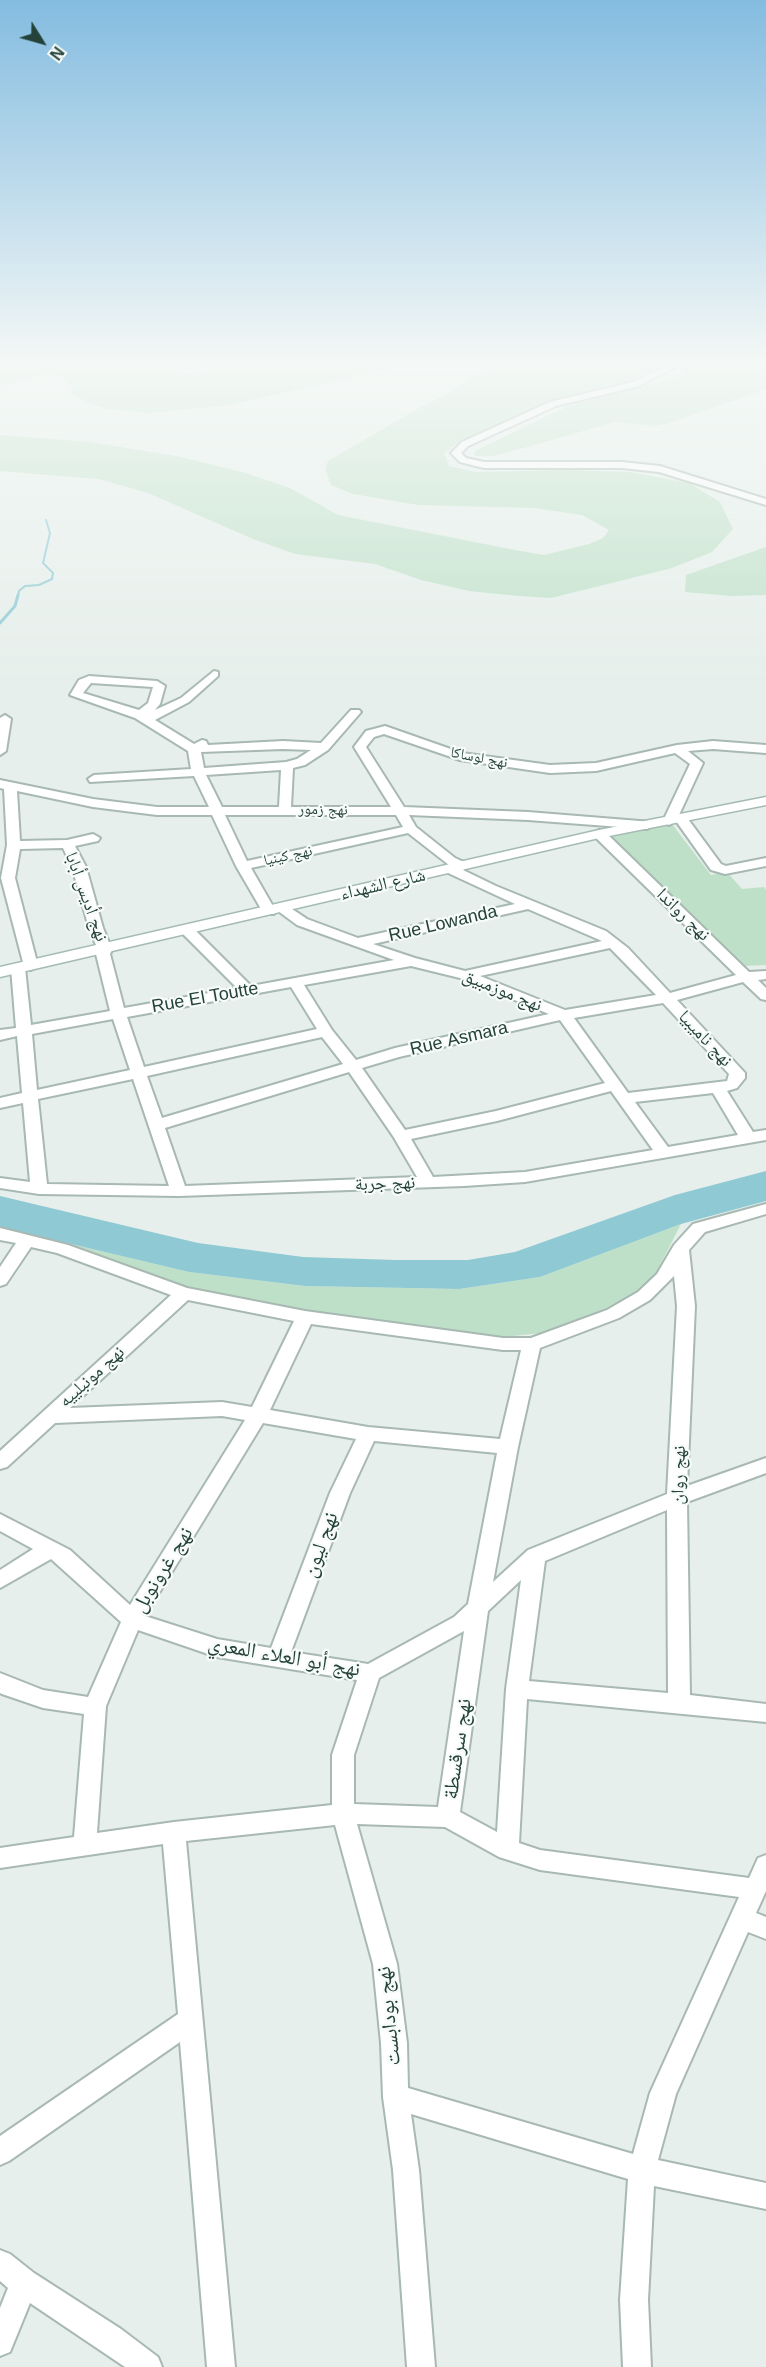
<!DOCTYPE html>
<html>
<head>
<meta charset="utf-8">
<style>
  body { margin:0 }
  #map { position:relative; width:766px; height:2367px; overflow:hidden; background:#e6efeb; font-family:Helvetica,sans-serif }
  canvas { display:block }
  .north { position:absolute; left:12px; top:12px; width:60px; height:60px; -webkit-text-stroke:4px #f7fbf9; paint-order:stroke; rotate:127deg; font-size:16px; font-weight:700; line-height:24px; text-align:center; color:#24423a }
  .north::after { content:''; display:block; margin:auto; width:21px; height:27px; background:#24423a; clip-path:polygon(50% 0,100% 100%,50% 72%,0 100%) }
</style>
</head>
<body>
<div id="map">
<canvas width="766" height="2367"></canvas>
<div class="north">N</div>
</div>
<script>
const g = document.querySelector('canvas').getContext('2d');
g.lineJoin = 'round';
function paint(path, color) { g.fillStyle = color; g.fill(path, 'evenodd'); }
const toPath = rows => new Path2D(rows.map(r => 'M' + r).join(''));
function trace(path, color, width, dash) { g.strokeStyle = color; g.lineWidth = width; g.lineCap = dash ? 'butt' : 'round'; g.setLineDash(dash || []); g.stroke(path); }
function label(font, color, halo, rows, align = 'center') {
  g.font = font + ' Helvetica,"Noto Naskh Arabic",sans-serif'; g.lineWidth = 4.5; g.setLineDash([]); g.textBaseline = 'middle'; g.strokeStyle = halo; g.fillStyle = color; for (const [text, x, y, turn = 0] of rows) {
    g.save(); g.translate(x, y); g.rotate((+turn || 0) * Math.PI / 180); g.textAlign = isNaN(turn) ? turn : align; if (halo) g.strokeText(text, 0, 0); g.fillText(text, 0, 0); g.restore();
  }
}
paint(toPath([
  [0,365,162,365,181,374,199,373,234,365,404,365,230,405,150,413,108,409,88,403,73,395,71,386,60,376,43,375,0,386],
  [508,365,663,365,632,380,553,399,459,442,444,453,449,466,475,472,563,470,630,472,689,483,720,502,733,529,712,552,672,568,551,598,519,596,469,591,421,580,375,564,295,554,253,539,148,493,99,479,0,471,0,435,90,442,181,457,242,472,290,488,338,515,515,550,544,555,589,544,603,538,609,530,582,515,534,508,418,505,353,494,331,485,325,469,328,461,417,409,452,392,470,378],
  [686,365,766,365,766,389,670,423,654,426,615,422,531,446,493,456,475,456,475,451,568,406,644,385,680,378,684,375,682,369],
  [766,547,766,595,732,596,685,592,686,575],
  [672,824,711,875,727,872,742,889,764,887,766,890,766,965,743,966,612,837],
  [681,1224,655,1275,637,1292,606,1308,542,1333,503,1337,307,1311,185,1286,68,1243,189,1272,305,1286,459,1289,540,1277]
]), '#bfe0c8');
paint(toPath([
  [766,1171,766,1201,681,1224,540,1277,459,1289,305,1286,189,1272,0,1227,0,1196,198,1243,303,1257,395,1260,468,1260,515,1252,675,1195]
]), '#8ec9d4');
trace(toPath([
  [18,596,19,591,25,586,39,585,52,579,53,573,43,563,50,533,46,520]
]), '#8ec9d4', 2);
trace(toPath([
  [0,623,15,606,18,595]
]), '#8ec9d4', 3);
const minor = toPath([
  [670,365,680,365,639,386,556,406,468,446,461,453,466,458,484,462,622,462,660,466,766,499,766,505,659,472,622,468,484,468,460,462,451,453,462,442,550,402,633,382,670,365],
  [214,671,218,672,218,676,189,702,155,720,194,744,202,740,206,741,208,745,283,741,321,743,351,710,359,710,361,712,328,750,305,765,293,768,291,807,391,807,354,747,366,731,385,726,462,753,550,765,596,763,677,745,713,741,766,745,766,753,713,749,688,751,703,763,679,815,685,815,721,864,726,866,766,858,766,866,725,874,711,870,676,821,669,825,663,821,690,764,675,753,596,771,550,773,460,760,384,734,374,737,366,747,404,807,528,812,652,822,653,825,647,829,528,820,409,815,416,827,455,858,466,863,468,866,463,870,496,886,606,931,628,948,670,993,736,975,592,834,599,830,604,831,749,972,766,971,766,979,758,980,766,988,766,1000,761,999,743,982,677,1000,745,1073,745,1078,737,1088,727,1091,753,1132,766,1130,766,1140,525,1182,464,1186,179,1196,39,1194,0,1188,0,1178,30,1182,23,1103,0,1108,0,1098,22,1093,17,1036,0,1040,0,1030,16,1028,11,968,18,964,25,968,31,1025,110,1011,96,954,98,950,89,928,72,867,63,848,20,849,15,878,38,966,31,970,24,966,1,878,7,845,4,789,0,788,0,780,93,799,157,807,209,807,194,776,90,782,88,779,94,775,191,769,188,751,135,718,70,695,79,680,89,676,157,681,165,686,160,704,155,710,181,698,214,671],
  [91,683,153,687,148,703,139,710,83,693,91,683],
  [283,749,311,750,297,759,286,762,204,768,201,752,283,749],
  [281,770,279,807,222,807,206,775,281,770],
  [17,791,93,807,157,815,212,815,236,866,264,914,274,914,276,911,274,908,297,925,394,960,251,986,192,927,187,926,180,930,182,933,237,988,124,1008,110,954,112,950,103,928,86,867,75,846,98,841,100,838,93,834,67,840,20,841,17,791],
  [225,815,396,815,403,827,247,861,225,815],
  [408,833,449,865,444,869,446,872,515,904,358,938,307,919,286,905,281,904,274,908,251,868,408,833],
  [528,909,602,941,465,971,415,958,373,944,528,909],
  [610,948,656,995,565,1010,480,976,610,948],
  [411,966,460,978,549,1014,395,1048,356,1060,332,1030,304,985,411,966],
  [291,987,317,1029,144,1067,127,1017,291,987],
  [663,1003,729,1074,727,1081,628,1093,574,1018,663,1003],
  [113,1019,130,1070,37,1090,32,1034,113,1019],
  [560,1020,605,1083,496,1111,405,1130,362,1068,399,1057,560,1020],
  [322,1037,343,1064,162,1118,147,1076,322,1037],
  [349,1072,393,1136,417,1177,185,1186,165,1128,349,1072],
  [133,1079,169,1186,47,1184,38,1099,133,1079],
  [611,1091,653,1150,525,1172,433,1177,411,1139,497,1121,611,1091],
  [713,1093,738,1135,668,1147,635,1102,713,1093],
  [5,715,11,719,6,751,0,755,0,718,5,715],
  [766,1204,766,1214,705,1232,689,1250,695,1306,687,1486,766,1458,766,1473,687,1502,690,1695,766,1704,766,1722,527,1699,519,1843,540,1850,749,1878,758,1858,766,1855,766,1891,756,1913,766,1917,766,1939,748,1932,676,2094,658,2160,766,2183,766,2209,654,2186,648,2300,651,2367,623,2367,620,2300,628,2179,411,2114,419,2170,435,2367,407,2367,393,2170,383,2097,381,2043,373,1964,335,1825,186,1841,235,2367,207,2367,180,2042,9,2161,0,2165,0,2136,178,2014,163,1844,0,1868,0,1848,74,1837,84,1714,43,1708,2,1694,0,1693,0,1673,43,1690,88,1697,121,1622,51,1559,0,1588,0,1570,33,1549,0,1531,0,1514,70,1550,130,1605,245,1420,222,1416,55,1423,7,1467,0,1469,0,1451,171,1295,57,1253,31,1247,6,1284,0,1286,0,1267,16,1243,0,1240,0,1228,68,1245,187,1288,305,1311,503,1338,531,1338,607,1310,638,1292,657,1274,674,1245,693,1224,766,1204],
  [674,1276,677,1306,667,1494,528,1550,493,1582,518,1447,540,1348,619,1318,650,1300,674,1276],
  [188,1300,294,1321,252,1407,222,1402,70,1408,188,1300],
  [311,1324,503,1350,521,1350,500,1439,368,1427,270,1410,311,1324],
  [263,1423,356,1439,330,1493,271,1648,217,1639,145,1616,263,1423],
  [374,1441,497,1453,468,1604,454,1617,368,1664,291,1652,350,1493,374,1441],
  [667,1510,668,1693,529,1681,545,1561,667,1510],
  [521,1580,506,1689,497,1832,460,1812,488,1611,521,1580],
  [138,1630,217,1657,357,1680,332,1755,332,1805,174,1822,97,1833,106,1706,138,1630],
  [464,1631,438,1807,354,1804,354,1755,379,1678,464,1631],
  [357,1824,445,1827,499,1857,540,1870,739,1897,650,2093,633,2154,408,2088,407,2043,397,1964,357,1824],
  [0,2250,10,2254,34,2273,121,2329,158,2357,162,2367,125,2367,30,2303,10,2352,0,2356,0,2308,8,2288,0,2281,0,2250]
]);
const secondary = toPath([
  [766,797,766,805,599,838,0,977,0,967,599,830,766,797]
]);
trace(minor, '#a8b8b2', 4);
trace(secondary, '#a4bbb3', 3);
paint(minor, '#fff');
paint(secondary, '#fff');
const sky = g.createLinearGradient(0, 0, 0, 696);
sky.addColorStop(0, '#84bce0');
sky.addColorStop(0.52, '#f4f8f6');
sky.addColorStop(1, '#f4f8f600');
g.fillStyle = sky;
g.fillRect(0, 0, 766, 696);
label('15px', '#24423a', '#f7fbf9', [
  ["نهج لوساكا",479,758,11],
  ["نهج زمور",323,810,1],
  ["نهج كينيا",288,856,-12]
]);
label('18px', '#24423a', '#f7fbf9', [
  ["شارع الشهداء",383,885,-13],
  ["نهج أديس أبابا",86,897,70],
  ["نهج رواندا",683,915,44],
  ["Rue Lowanda",443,924,-13],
  ["نهج موزمبيق",502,991,22],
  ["Rue El Toutte",205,998,-10],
  ["Rue Asmara",459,1039,-13],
  ["نهج ناميبيا",705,1039,47],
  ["نهج جربة",385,1184,-2],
  ["نهج مونبلييه",92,1377,-42],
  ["نهج روان",679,1475,-88]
]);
label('21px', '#24423a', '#f7fbf9', [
  ["نهج ليون",321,1545,-70],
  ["نهج غرونوبل",163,1570,-58],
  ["نهج أبو العلاء المعري",284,1657,10],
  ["نهج سرقسطة",458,1749,-82],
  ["نهج بودابست",389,2016,-96]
]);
</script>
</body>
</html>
